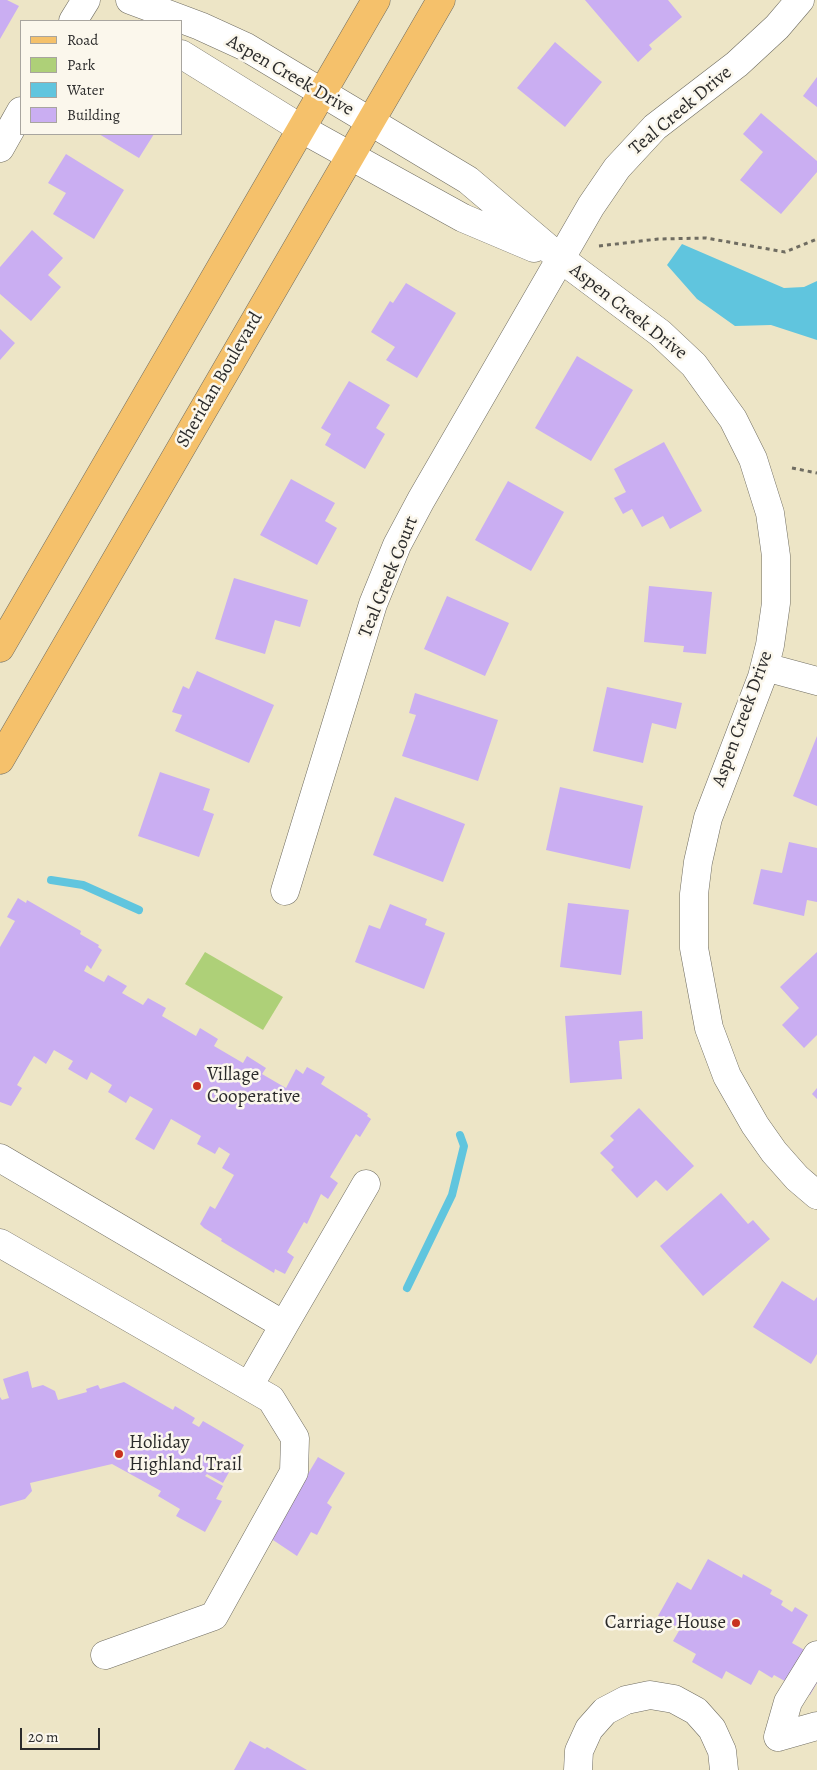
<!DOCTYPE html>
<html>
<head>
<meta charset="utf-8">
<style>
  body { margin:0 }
  #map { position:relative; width:817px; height:1770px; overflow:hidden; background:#ede5c6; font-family:Alegreya,serif }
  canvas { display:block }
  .legend { position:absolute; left:20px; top:20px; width:162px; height:115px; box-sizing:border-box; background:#fbf7ec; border:1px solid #a8a59f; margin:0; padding:6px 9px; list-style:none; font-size:15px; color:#2b2b2b }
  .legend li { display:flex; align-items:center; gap:10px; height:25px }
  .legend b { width:25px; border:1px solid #a8a59f }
  .scale { position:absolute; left:20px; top:1728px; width:80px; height:22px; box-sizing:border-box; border:2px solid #2b2b2b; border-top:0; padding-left:6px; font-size:15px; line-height:18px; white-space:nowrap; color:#2b2b2b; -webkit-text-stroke:4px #fbf7ec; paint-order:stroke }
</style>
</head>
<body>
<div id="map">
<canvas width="817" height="1770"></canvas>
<ul class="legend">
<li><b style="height:6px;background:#f5c16b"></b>Road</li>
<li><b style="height:14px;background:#aed078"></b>Park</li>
<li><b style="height:14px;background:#60c5de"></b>Water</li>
<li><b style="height:14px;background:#caaef2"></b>Building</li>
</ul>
<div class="scale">20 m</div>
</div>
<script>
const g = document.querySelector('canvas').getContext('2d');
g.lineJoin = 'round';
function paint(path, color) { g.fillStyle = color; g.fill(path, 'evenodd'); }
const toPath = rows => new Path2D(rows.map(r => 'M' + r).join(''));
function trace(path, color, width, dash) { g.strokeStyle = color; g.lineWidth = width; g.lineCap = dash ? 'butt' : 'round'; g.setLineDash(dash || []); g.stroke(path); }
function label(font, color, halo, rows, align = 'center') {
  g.font = font + ' Alegreya,serif'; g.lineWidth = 5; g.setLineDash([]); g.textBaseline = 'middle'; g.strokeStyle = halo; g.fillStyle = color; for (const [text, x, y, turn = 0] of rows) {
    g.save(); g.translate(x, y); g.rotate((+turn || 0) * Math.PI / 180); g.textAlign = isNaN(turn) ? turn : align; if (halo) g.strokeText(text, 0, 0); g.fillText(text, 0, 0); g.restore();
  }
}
paint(toPath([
  [205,952,283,997,263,1030,185,984]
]), '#aed078');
paint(toPath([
  [682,244,784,288,804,287,817,281,817,340,771,325,735,326,697,299,667,265]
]), '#60c5de');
trace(toPath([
  [51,880,83,885,139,910],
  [407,1288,452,1195,464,1146,460,1135]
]), '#60c5de', 8);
paint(toPath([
  [0,0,7,0,19,6,0,39],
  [585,0,668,0,682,17,649,45,652,49,638,62],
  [555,42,602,82,565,127,517,88],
  [817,77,817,107,803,96],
  [761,113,817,161,817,172,781,214,740,180,763,152,743,134],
  [99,134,154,134,139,158],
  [66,154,124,190,94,239,53,214,66,193,48,183],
  [32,230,63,258,48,275,61,287,31,321,0,294,0,267],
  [406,283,456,313,417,378,386,360,395,347,371,332,390,301,393,303],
  [0,329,15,343,0,360],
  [577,356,633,390,591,461,535,428],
  [349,381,390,405,376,428,385,434,365,469,325,445,331,434,321,428],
  [664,442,702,511,670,529,663,516,642,527,632,509,623,514,614,498,626,492,614,469],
  [291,479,335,503,325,521,337,528,317,565,260,535],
  [508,481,564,512,531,571,475,540],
  [234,578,308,600,300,627,275,620,265,654,215,639],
  [649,586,712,592,706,654,683,652,684,646,644,642],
  [447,596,509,623,485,676,424,649],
  [197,671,274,705,249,763,175,731,182,715,172,712,183,686,189,689],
  [607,687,682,703,676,729,652,723,643,763,593,751],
  [415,693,498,720,478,781,402,756,416,715,409,713],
  [817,736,817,806,793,796],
  [160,772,210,789,203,810,214,814,199,857,138,836],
  [560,787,643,806,630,869,546,850],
  [395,797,465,824,443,882,373,855],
  [789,842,817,848,817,902,807,900,804,916,753,904,761,869,782,873],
  [18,898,26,903,27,900,81,931,80,934,99,945,98,947,102,950,91,969,87,965,84,971,104,982,108,975,127,986,122,993,143,1005,148,998,166,1008,162,1016,196,1036,200,1028,218,1039,214,1046,243,1063,247,1056,266,1068,262,1074,286,1088,296,1069,303,1074,307,1067,325,1077,321,1084,368,1114,367,1116,371,1119,360,1137,356,1134,330,1177,338,1183,328,1199,321,1194,307,1224,304,1222,287,1252,294,1257,285,1274,275,1269,274,1273,221,1241,222,1239,204,1228,200,1224,210,1206,215,1209,234,1175,222,1168,230,1154,219,1147,215,1154,197,1144,201,1136,171,1119,154,1150,135,1139,153,1109,130,1096,126,1103,108,1092,112,1085,91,1072,87,1080,68,1069,73,1061,54,1050,46,1064,34,1056,17,1085,22,1088,11,1106,0,1102,0,947,15,921,7,917],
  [568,903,629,910,621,975,560,967],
  [390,904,427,919,425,925,445,933,424,989,355,962,369,925,380,929],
  [817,952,817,1035,804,1048,782,1025,799,1008,780,987],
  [642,1011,643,1039,619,1041,622,1079,570,1083,565,1016],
  [817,1088,817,1099,812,1094],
  [639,1108,694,1166,667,1191,656,1180,637,1198,611,1170,614,1167,600,1153,614,1140,610,1136],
  [721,1193,748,1224,753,1220,770,1239,703,1296,660,1246],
  [782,1281,814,1301,817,1297,817,1354,811,1364,753,1327],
  [28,1371,32,1388,43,1385,55,1391,58,1400,87,1392,86,1389,98,1385,100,1389,124,1382,173,1410,175,1406,195,1418,192,1423,199,1427,203,1421,244,1445,223,1483,207,1474,205,1476,223,1486,216,1499,222,1501,205,1532,176,1516,180,1509,158,1496,161,1491,112,1464,30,1483,32,1491,25,1499,0,1506,0,1397,2,1400,9,1398,3,1379],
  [318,1457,345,1473,327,1503,332,1507,317,1535,311,1532,297,1556,270,1538],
  [708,1559,742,1578,743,1574,772,1590,770,1594,783,1601,781,1605,792,1612,795,1607,808,1615,792,1643,817,1657,817,1683,810,1695,774,1675,772,1678,759,1670,751,1685,726,1671,722,1679,692,1662,696,1654,673,1641,680,1629,658,1616,677,1582,691,1590],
  [250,1741,265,1749,267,1747,307,1770,234,1770]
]), '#caaef2');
const minor = toPath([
  [130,0,200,26,246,47,468,180,561,259,660,333,694,365,733,419,753,459,770,513,776,556,776,603,770,645,762,677,708,818,698,862,694,894,694,948,709,1028,727,1076,755,1125,774,1152,797,1178,817,1195],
  [73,21,86,0],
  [181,54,302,129,376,170,463,218,534,248],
  [0,148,21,111],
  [765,667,817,681],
  [285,891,373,604,397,545,421,500,591,206,617,168,655,127,737,64,777,27,800,0],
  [0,1158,284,1325,366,1184],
  [0,1243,271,1399,295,1438,294,1472,214,1616,105,1655],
  [249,1386,284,1325],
  [778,1737,788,1702,817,1655],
  [778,1737,817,1726],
  [578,1770,579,1751,589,1729,605,1711,626,1700,650,1695,674,1699,696,1711,712,1729,722,1751,724,1770]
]);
const major = toPath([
  [0,648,376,0],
  [0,760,441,0]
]);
trace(minor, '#6f6c61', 29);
trace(major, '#6f6c61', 29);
trace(toPath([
  [599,246,658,239,706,238,785,252,817,239],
  [792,468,817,473]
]), '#6f6c61', 3, [4, 4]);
trace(minor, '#fff', 28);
trace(major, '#f5c16b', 28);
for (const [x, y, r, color] of [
  [197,1086,5,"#c8321e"],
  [119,1454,5,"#c8321e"],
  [736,1623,5,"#c8321e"]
]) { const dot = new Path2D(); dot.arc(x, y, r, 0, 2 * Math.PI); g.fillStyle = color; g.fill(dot); trace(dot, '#fbf7ec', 2); }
label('19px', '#2b2b2b', '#fbf7ec', [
  ["Aspen Creek Drive",290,76,30],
  ["Teal Creek Drive",681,111,-40],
  ["Aspen Creek Drive",628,312,38],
  ["Sheridan Boulevard",220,380,-60],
  ["Teal Creek Court",389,577,-68],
  ["Aspen Creek Drive",743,719,-70]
]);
label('19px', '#2b2b2b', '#fbf7ec', [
  ["Village",207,1075],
  ["Cooperative",207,1097],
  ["Holiday",129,1443],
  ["Highland Trail",129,1465],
  ["Carriage House",726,1623,"right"]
], 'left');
</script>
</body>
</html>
